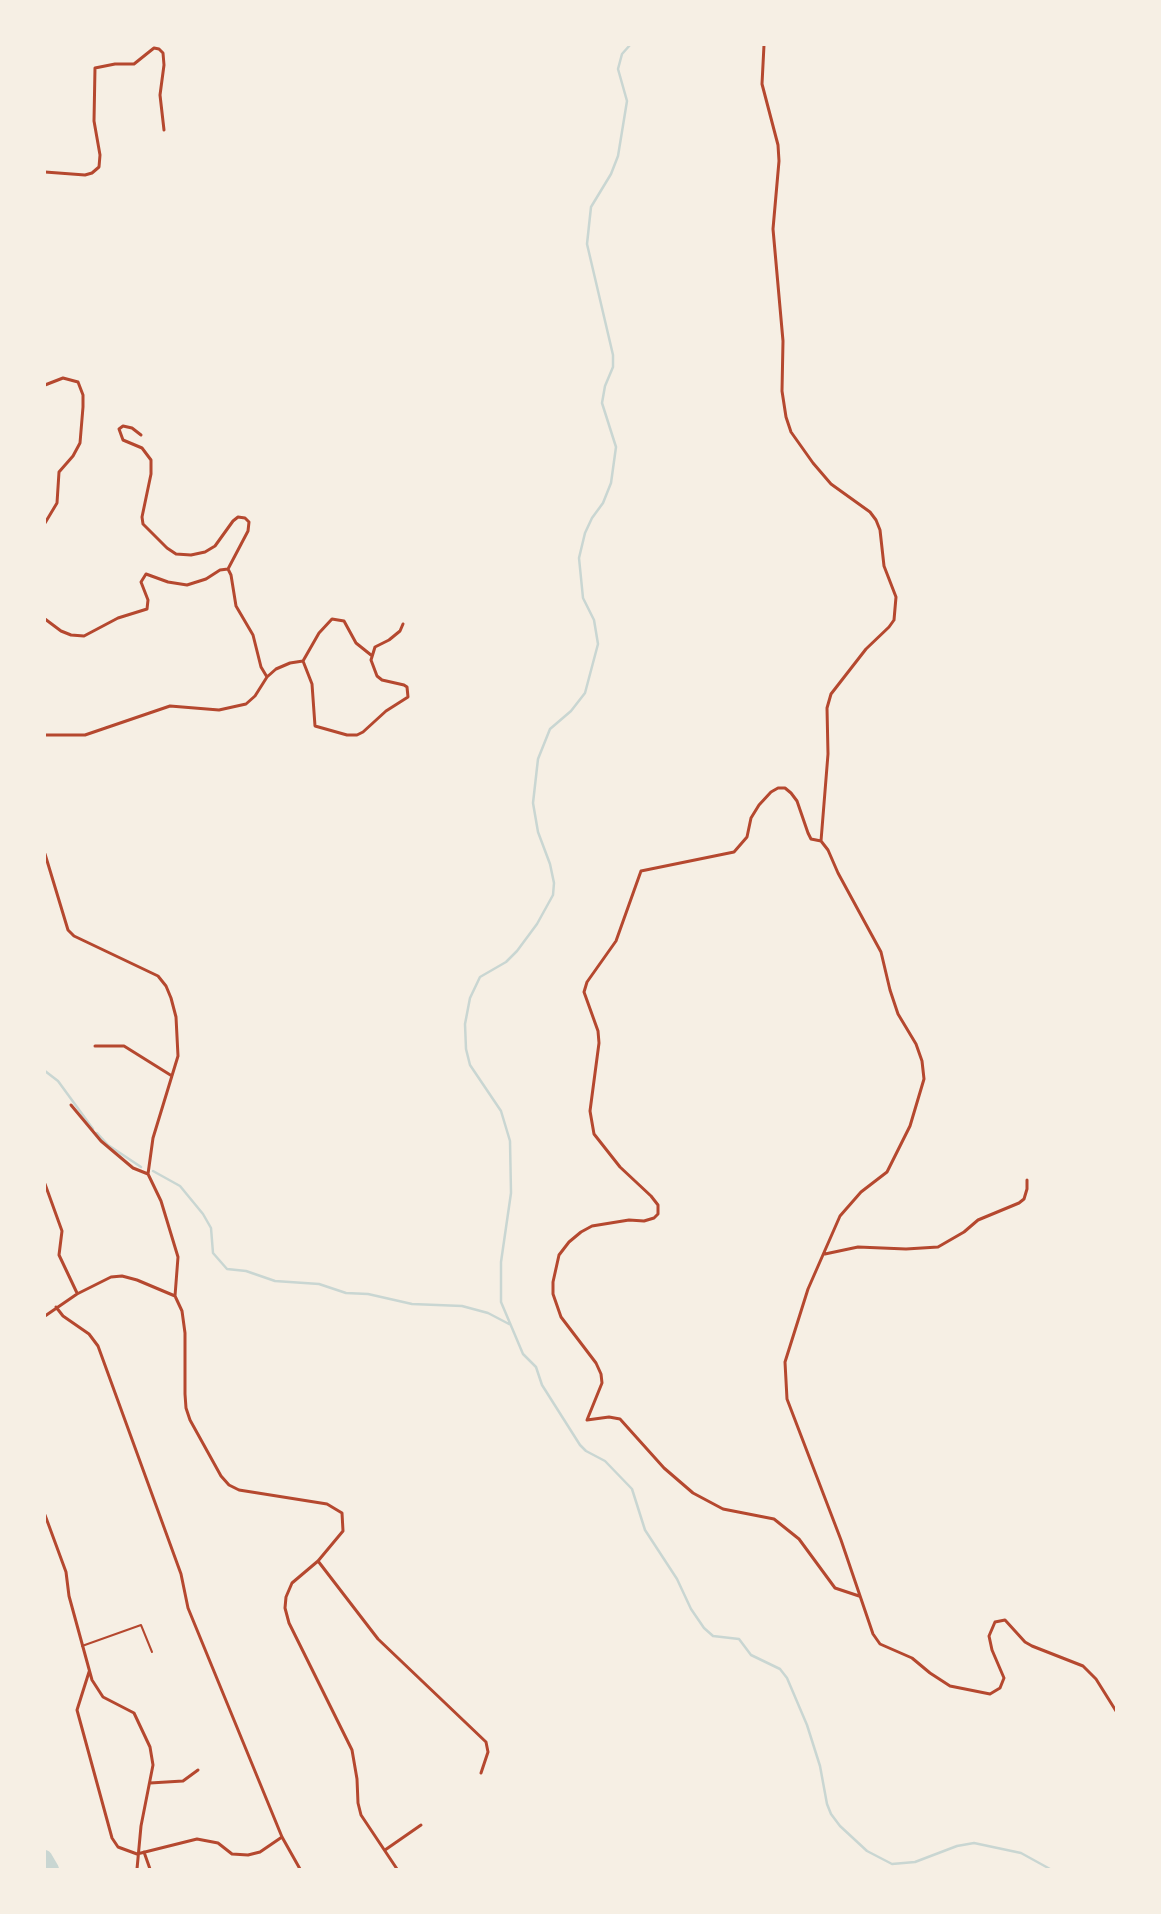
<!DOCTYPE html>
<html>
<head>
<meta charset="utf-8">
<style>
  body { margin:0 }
  #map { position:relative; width:1161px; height:1914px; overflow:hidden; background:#f6efe4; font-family:"Open Sans",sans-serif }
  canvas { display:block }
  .frame { position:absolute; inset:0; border:46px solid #f6efe4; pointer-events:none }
</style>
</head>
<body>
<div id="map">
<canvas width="1161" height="1914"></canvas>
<div class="frame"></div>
</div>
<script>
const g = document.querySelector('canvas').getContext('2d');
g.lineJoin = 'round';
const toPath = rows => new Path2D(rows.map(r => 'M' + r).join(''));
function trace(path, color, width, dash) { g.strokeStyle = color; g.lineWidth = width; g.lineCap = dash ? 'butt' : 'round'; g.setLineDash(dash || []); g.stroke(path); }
trace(toPath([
  [630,45,622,54,618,69,627,101,618,156,611,174,591,207,587,244,613,355,613,367,605,386,602,403,616,447,611,483,603,503,592,518,585,533,579,558,583,598,594,620,598,644,585,693,571,711,550,729,538,759,533,803,538,832,550,864,554,883,553,895,537,924,517,951,506,962,480,977,470,998,465,1024,466,1049,470,1065,501,1111,510,1141,511,1193,501,1262,501,1302,523,1354,536,1367,542,1385,580,1445,586,1451,605,1461,632,1489,645,1530,677,1579,691,1609,704,1628,713,1636,739,1639,751,1655,780,1669,787,1678,807,1725,820,1766,827,1804,831,1814,840,1826,867,1851,892,1864,915,1862,957,1846,974,1843,1021,1853,1050,1869],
  [45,1071,58,1081,93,1129],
  [97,1133,108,1145,141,1167],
  [153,1171,180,1186,203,1214,211,1228,213,1253,227,1269,246,1271,275,1281,319,1284,346,1293,368,1294,412,1304,462,1306,488,1313,509,1324]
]), '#c9d6d2', 2.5);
trace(toPath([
  [45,1857,52,1869]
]), '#c9d6d2', 14);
trace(toPath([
  [82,1646,141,1625,152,1652]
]), '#b5482f', 2);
trace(toPath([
  [764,45,762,84,778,145,779,161,773,229,783,341,782,391,786,417,791,432,813,463,831,484,870,512,876,520,880,530,884,566,896,597,894,620,889,627,866,649,831,694,827,708,828,754,821,841,828,850,838,873,881,952,890,990,898,1014,916,1044,922,1061,924,1079,910,1126,887,1172,861,1192,840,1216,808,1289,785,1362,787,1399,841,1540,873,1634,880,1644,912,1658,930,1673,950,1686,990,1694,1000,1688,1004,1678,992,1650,989,1636,995,1622,1005,1620,1025,1642,1032,1646,1083,1666,1096,1679,1116,1711],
  [45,172,85,175,92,173,99,167,100,155,94,121,95,68,115,64,134,64,154,48,159,49,163,53,164,65,160,95,164,130],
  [45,385,63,378,78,382,83,395,83,407,80,443,73,456,59,472,57,503,45,523],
  [141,435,132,428,123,426,119,429,123,440,142,448,151,460,151,474,142,517,143,524,167,548,176,554,191,555,205,552,215,546,233,521,238,517,245,518,249,522,248,531,228,569],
  [45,619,61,631,71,635,84,636,118,618,147,609,148,600,141,582,146,574,168,582,187,585,206,579,220,570,228,569,231,575,236,606,253,635,261,667,267,677],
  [303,661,312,684,315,726,347,735,357,735,363,732,386,711,408,697,407,687,404,685,382,680,377,676,371,660,375,647,389,640,400,631,403,624],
  [303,661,319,633,332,619,344,621,356,643,371,655],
  [45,735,85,735,170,706,219,710,246,704,255,696,267,677,276,669,290,663,303,661],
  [821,841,811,839,808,833,797,801,791,793,785,788,778,788,771,792,759,805,751,818,747,837,734,852,641,871,616,941,587,982,584,992,598,1031,599,1043,590,1111,594,1134,620,1167,651,1196,658,1205,658,1214,654,1218,644,1221,629,1220,592,1226,581,1232,569,1242,559,1255,553,1282,553,1294,561,1317,596,1363,601,1374,602,1383,587,1420,609,1417,620,1419,664,1468,693,1493,723,1509,774,1519,799,1539,835,1588,859,1596],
  [45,854,68,930,74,936,158,976,166,986,171,998,176,1017,178,1056,153,1138,148,1174,161,1201,178,1257,175,1296],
  [95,1046,124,1046,172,1076],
  [71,1105,101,1141,133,1168,148,1174],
  [45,1184,62,1231,59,1255,77,1293],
  [825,1254,858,1247,906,1249,938,1247,964,1232,978,1220,1019,1203,1024,1199,1027,1189,1027,1180],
  [56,1307,63,1316,89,1334,98,1346,181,1574,188,1608,282,1837,300,1869],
  [45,1316,77,1294,111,1277,122,1276,137,1280,175,1296,182,1311,185,1333,185,1394,186,1408,190,1420,221,1476,229,1485,239,1490,327,1504,342,1513,343,1531,318,1561,292,1583,286,1597,285,1608,289,1623,352,1750,357,1779,358,1803,361,1815,397,1869],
  [45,1515,66,1572,69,1596,92,1680,103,1697,134,1713,150,1747,153,1765,141,1826,137,1869],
  [318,1561,378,1639,486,1742,488,1752,481,1773],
  [89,1672,77,1710,112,1838,118,1847,137,1854,197,1839,218,1843,232,1854,248,1855,260,1852,282,1837],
  [150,1783,183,1781,198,1770],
  [385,1850,421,1825],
  [144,1852,150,1869]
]), '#b5482f', 3);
</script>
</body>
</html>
